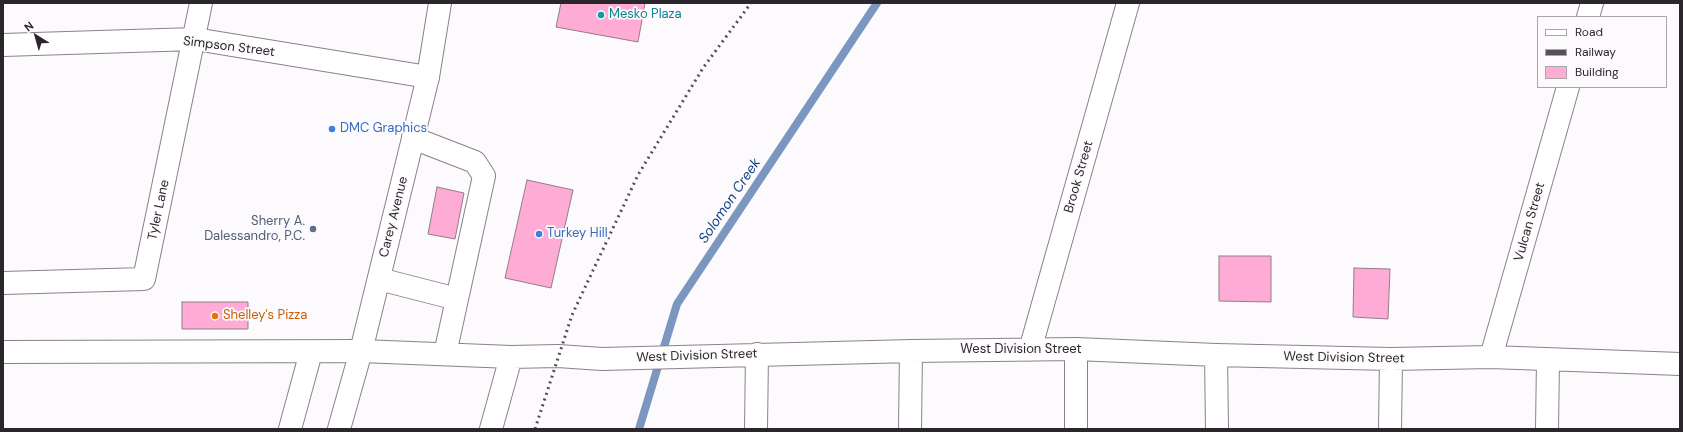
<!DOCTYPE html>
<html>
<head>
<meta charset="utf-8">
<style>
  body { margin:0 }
  #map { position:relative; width:1683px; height:432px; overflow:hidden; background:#fdfafd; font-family:"DM Sans",sans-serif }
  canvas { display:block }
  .frame { position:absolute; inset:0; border:4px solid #2b262c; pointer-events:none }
  .legend { position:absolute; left:1537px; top:16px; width:130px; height:72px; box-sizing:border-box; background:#fdfafd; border:1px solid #a9a5a9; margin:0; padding:5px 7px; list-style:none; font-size:12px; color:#2b262c }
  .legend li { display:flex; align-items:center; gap:8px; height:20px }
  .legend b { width:20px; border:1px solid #a9a5a9 }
  .north { position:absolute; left:16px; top:16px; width:40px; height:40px; -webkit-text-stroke:3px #fdfafd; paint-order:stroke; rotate:323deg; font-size:11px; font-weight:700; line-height:16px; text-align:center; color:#2b262c }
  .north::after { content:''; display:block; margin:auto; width:14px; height:18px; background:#2b262c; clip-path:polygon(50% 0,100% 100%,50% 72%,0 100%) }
</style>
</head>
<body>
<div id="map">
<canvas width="1683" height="432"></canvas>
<div class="frame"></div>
<ul class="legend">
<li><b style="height:5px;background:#fff"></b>Road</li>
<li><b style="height:5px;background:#545055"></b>Railway</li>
<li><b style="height:11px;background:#feabd6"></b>Building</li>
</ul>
<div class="north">N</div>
</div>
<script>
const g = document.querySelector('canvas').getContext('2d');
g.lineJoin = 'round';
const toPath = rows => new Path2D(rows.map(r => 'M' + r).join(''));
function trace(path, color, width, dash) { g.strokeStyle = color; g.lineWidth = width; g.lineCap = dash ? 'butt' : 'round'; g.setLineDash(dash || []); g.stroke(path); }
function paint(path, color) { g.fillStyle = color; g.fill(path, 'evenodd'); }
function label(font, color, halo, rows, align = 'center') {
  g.font = font + ' "DM Sans",sans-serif'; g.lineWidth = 3.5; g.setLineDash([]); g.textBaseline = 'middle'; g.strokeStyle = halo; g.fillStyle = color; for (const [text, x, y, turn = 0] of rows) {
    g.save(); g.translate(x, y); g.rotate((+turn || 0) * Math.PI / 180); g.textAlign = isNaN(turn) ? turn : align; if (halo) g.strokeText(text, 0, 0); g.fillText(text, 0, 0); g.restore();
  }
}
trace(toPath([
  [639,429,677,304,877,3]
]), '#7c97bf', 8);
const building = toPath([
  [561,3,645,3,638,42,556,27,561,3],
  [527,180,573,190,551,288,505,278,527,180],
  [437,187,464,193,455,239,428,234,437,187],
  [1219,256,1271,256,1271,302,1219,301,1219,256],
  [1354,268,1390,269,1388,319,1353,317,1354,268],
  [182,302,248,302,248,329,182,329,182,302]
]);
paint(building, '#feabd6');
trace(building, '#8f7e86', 1);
const minor = toPath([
  [1588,17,1592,3],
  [3,45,195,39,428,77],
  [413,138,475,162,484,176,445,354],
  [379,279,457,299],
  [3,283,144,279,201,3],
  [1030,350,1128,3],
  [3,352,361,351,511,357,558,356,602,359,911,351,1076,349,1216,355,1391,359,1491,357,1680,364],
  [1216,355,1217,429],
  [1491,357,1568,87],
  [290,429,311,352],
  [491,429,511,357],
  [756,429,757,354],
  [910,429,911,351],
  [1076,429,1076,349],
  [1390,429,1391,359],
  [1547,429,1548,359]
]);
const major = toPath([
  [339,429,361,351,428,77,440,3]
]);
trace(minor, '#8c7f8d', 24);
trace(major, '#8c7f8d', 24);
trace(minor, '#fff', 22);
trace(major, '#fff', 22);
trace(toPath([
  [535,429,572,315,638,175,703,68,751,3]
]), '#545055', 3, [2, 4]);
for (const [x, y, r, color] of [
  [601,15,4,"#0f9aa8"],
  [332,129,4,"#3f7fe0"],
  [313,229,4,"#5c6f8a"],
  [539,234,4,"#3f7fe0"],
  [215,316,4,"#e8710a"]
]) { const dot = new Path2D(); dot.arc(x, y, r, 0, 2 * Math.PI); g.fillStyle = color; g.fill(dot); trace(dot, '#fdfafd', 1.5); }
label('13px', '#0d838f', '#fdfafd', [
  ["Mesko Plaza",609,15]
], 'left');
label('13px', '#2b262c', '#fdfafd', [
  ["Simpson Street",229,47,7],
  ["Brook Street",1079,177,-74],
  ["Tyler Lane",159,210,-78],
  ["Carey Avenue",394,217,-76],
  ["Vulcan Street",1530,222,-74],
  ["West Division Street",1021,350],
  ["West Division Street",697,356,-2],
  ["West Division Street",1344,358,1]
]);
label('13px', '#366cbe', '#fdfafd', [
  ["DMC Graphics",340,129],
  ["Turkey Hill",547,234]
], 'left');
label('13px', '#4e5e75', '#fdfafd', [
  ["Sherry A.",305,222],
  ["Dalessandro, P.C.",305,237]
], 'right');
label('13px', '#c56008', '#fdfafd', [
  ["Shelley's Pizza",223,316]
], 'left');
label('italic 14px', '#144682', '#fdfafd', [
  ["Solomon Creek",730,201,-56]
]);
</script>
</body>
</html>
